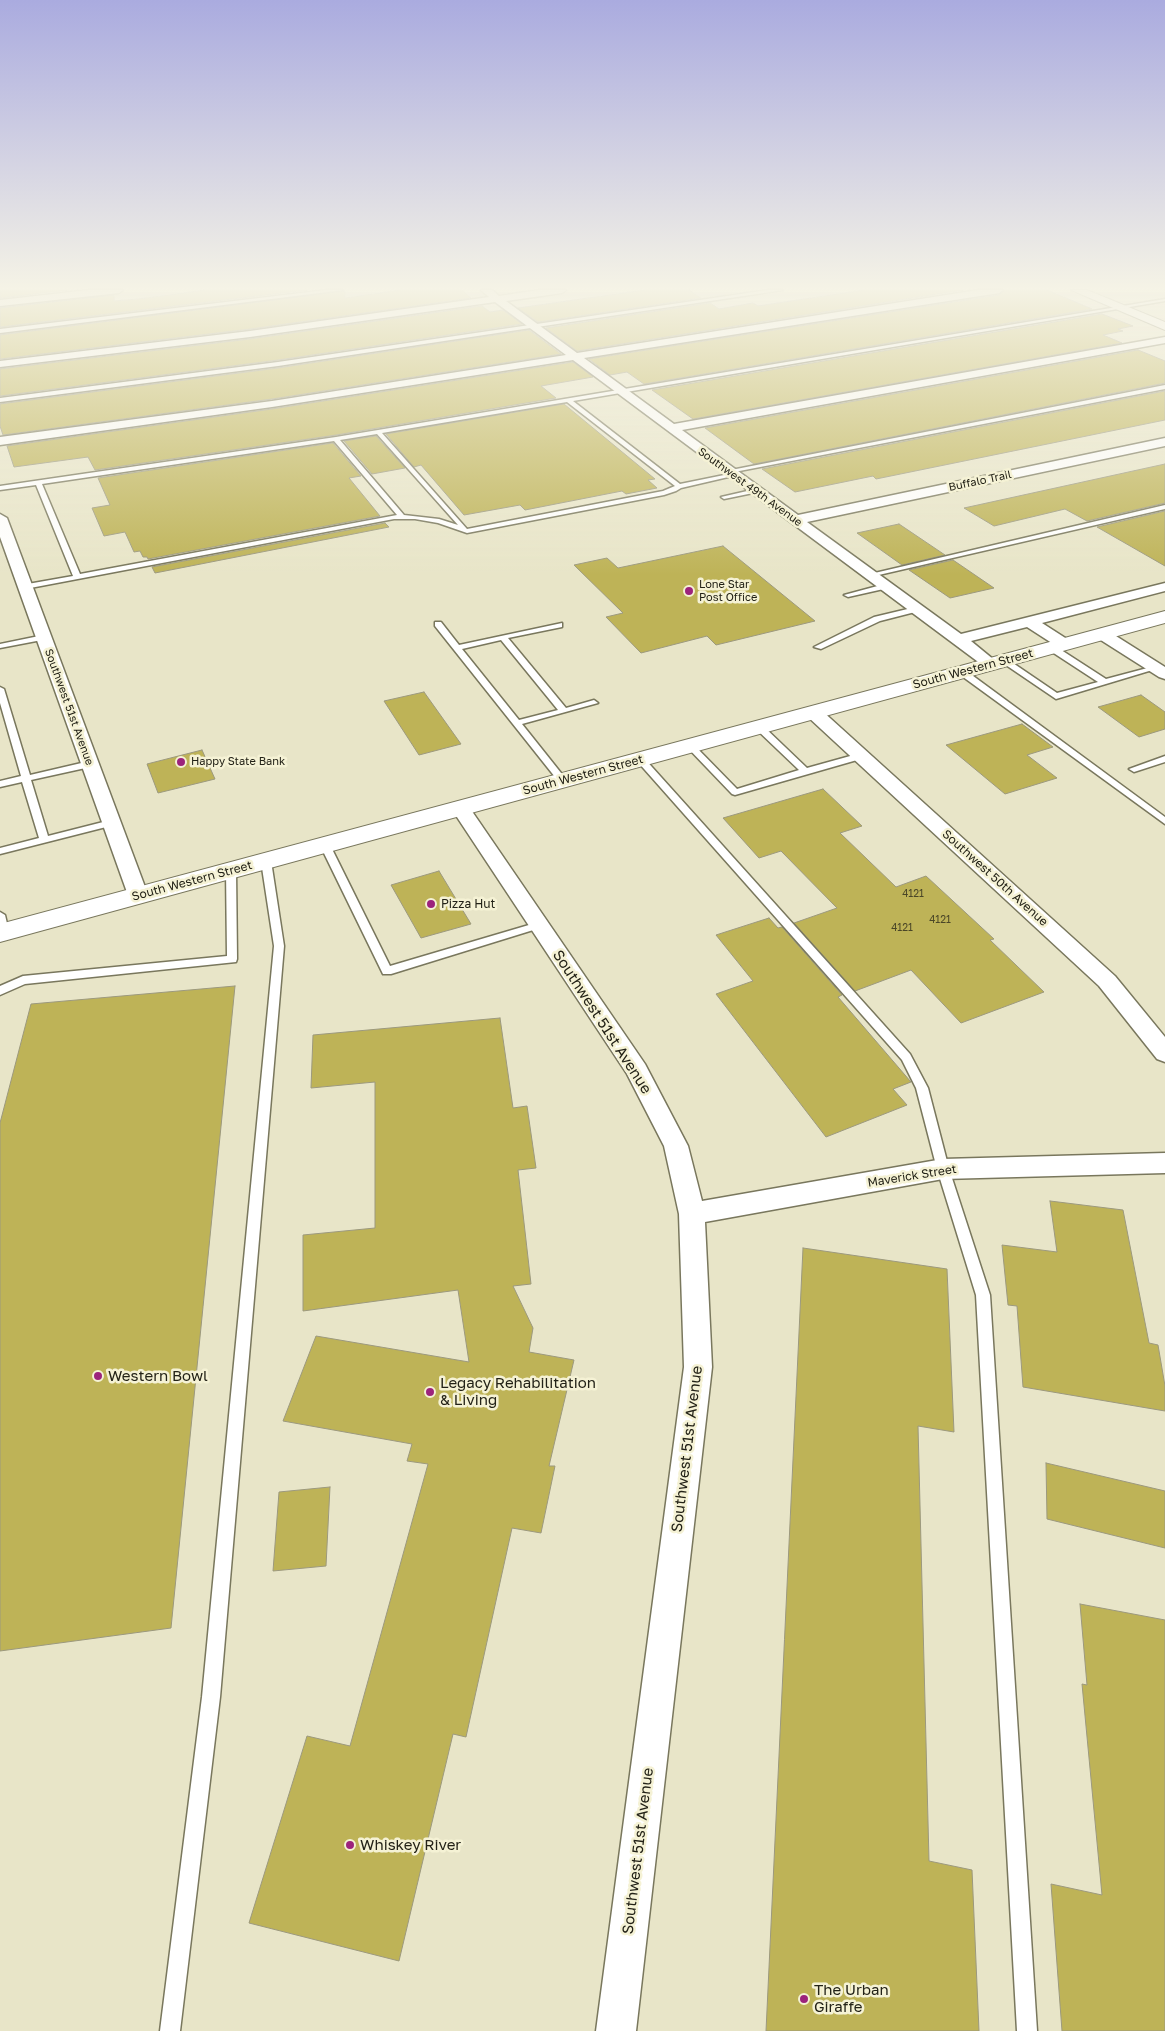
<!DOCTYPE html>
<html>
<head>
<meta charset="utf-8">
<style>
  body { margin:0 }
  canvas { display:block; background:#e8e5c8 }
</style>
</head>
<body>
<canvas width="1165" height="2031"></canvas>
<script>
const g = document.querySelector('canvas').getContext('2d');
g.lineJoin = 'round';
function paint(path, color) { g.fillStyle = color; g.fill(path, 'evenodd'); }
const toPath = rows => new Path2D(rows.map(r => 'M' + r).join(''));
function trace(path, color, width, dash) { g.strokeStyle = color; g.lineWidth = width; g.lineCap = dash ? 'butt' : 'round'; g.setLineDash(dash || []); g.stroke(path); }
function label(font, color, halo, rows, align = 'center') {
  g.font = font + ' "Golos Text",sans-serif'; g.lineWidth = 5; g.setLineDash([]); g.textBaseline = 'middle'; g.strokeStyle = halo; g.fillStyle = color; for (const [text, x, y, turn = 0] of rows) {
    g.save(); g.translate(x, y); g.rotate((+turn || 0) * Math.PI / 180); g.textAlign = isNaN(turn) ? turn : align; if (halo) g.strokeText(text, 0, 0); g.fillText(text, 0, 0); g.restore();
  }
}
const building = toPath([
  [0,290,68,290,0,298,0,290],
  [206,290,307,290,0,327,0,308,114,295,114,301,138,299,206,290],
  [400,290,462,290,471,298,250,329,0,359,0,335,345,291,345,298,400,290],
  [645,290,689,290,701,298,538,322,518,308,645,290],
  [864,290,963,290,577,351,546,328,710,303,719,309,753,303,758,306,864,290],
  [1005,290,1047,290,1092,309,644,384,627,372,610,375,589,359,999,295,1005,290],
  [482,306,490,312,503,310,522,324,278,360,0,396,0,369,250,339,482,306],
  [1102,314,1133,326,1118,329,1123,331,1103,335,1122,343,693,419,652,390,1102,314],
  [529,330,561,354,272,399,3,435,0,426,0,404,278,368,529,330],
  [1138,350,1165,361,1165,383,754,464,705,428,1138,350],
  [573,362,593,377,541,386,556,398,336,435,95,470,88,457,14,467,7,446,272,409,573,362],
  [1165,391,1165,420,876,479,873,476,795,492,762,469,1165,391],
  [564,404,655,479,648,480,657,488,626,494,622,491,525,510,520,505,464,515,421,465,414,467,386,434,564,404],
  [376,436,405,468,372,474,344,441,376,436],
  [333,443,361,476,349,478,380,516,148,559,147,557,143,557,140,551,134,552,125,532,104,536,92,508,110,505,98,478,333,443],
  [1165,464,1165,503,1087,521,1065,509,994,526,964,508,1165,464],
  [1165,511,1165,566,1097,527,1165,511],
  [385,523,389,527,155,573,152,567,385,523],
  [899,524,945,555,902,565,857,533,899,524],
  [723,546,815,621,716,645,707,636,641,653,606,617,623,613,574,565,607,558,618,568,723,546],
  [953,560,994,588,950,598,909,570,953,560],
  [424,692,461,744,419,755,384,701,424,692],
  [1141,695,1165,712,1165,729,1139,737,1098,707,1141,695],
  [1022,724,1053,747,1027,755,1057,778,1005,794,946,745,1022,724],
  [202,750,215,779,158,793,147,764,202,750],
  [823,789,862,826,840,833,896,887,926,876,994,939,990,940,1044,992,961,1023,911,970,855,991,794,923,837,908,781,851,759,858,723,818,823,789],
  [439,871,471,924,421,938,391,885,439,871],
  [769,918,778,928,782,927,842,995,838,997,911,1082,893,1089,907,1105,826,1137,716,994,753,981,716,935,769,918],
  [235,986,171,1628,0,1651,0,1123,31,1004,235,986],
  [500,1018,513,1108,527,1106,536,1168,518,1170,531,1284,513,1286,533,1328,529,1352,574,1360,549,1466,555,1466,541,1533,512,1528,466,1737,453,1734,399,1961,249,1923,307,1736,350,1746,428,1464,407,1461,412,1444,283,1421,316,1336,469,1362,458,1290,303,1311,303,1235,375,1228,375,1082,311,1088,313,1035,500,1018],
  [1050,1201,1123,1210,1149,1343,1158,1345,1165,1386,1165,1411,1023,1387,1017,1306,1008,1305,1002,1245,1057,1252,1050,1201],
  [803,1248,947,1269,954,1432,918,1426,929,1861,972,1870,979,2031,766,2031,803,1248],
  [1046,1463,1165,1491,1165,1548,1047,1519,1046,1463],
  [330,1487,326,1566,273,1571,279,1492,330,1487],
  [1080,1604,1165,1620,1165,2031,1062,2031,1051,1884,1102,1895,1082,1684,1087,1685,1080,1604]
]);
paint(building, '#beb357');
trace(building, '#9c997e', 1);
const service = toPath([
  [326,290,343,290,0,333,0,329,326,290],
  [768,290,783,290,278,366,0,402,0,398,278,362,768,290],
  [1165,299,1165,301,573,401,680,484,734,473,737,475,681,488,676,491,664,495,467,533,438,523,415,519,394,519,25,589,22,589,22,585,73,576,36,485,0,490,0,486,336,437,1165,299],
  [567,402,675,486,663,491,467,529,382,433,567,402],
  [377,434,458,525,439,519,404,515,340,440,377,434],
  [334,441,397,515,80,574,42,484,334,441],
  [1165,385,1165,389,729,473,726,471,1165,385],
  [756,489,758,490,758,492,724,499,721,497,756,489],
  [1165,505,1165,509,870,577,866,575,1165,505],
  [885,584,889,586,888,588,848,597,844,595,885,584],
  [916,607,919,607,919,611,880,621,821,649,814,647,874,617,916,607],
  [435,622,441,622,459,645,562,623,562,627,508,638,566,708,594,700,598,703,522,724,565,778,565,782,559,782,435,626,435,622],
  [501,640,558,710,519,720,462,649,501,640],
  [44,635,48,637,47,639,0,648,0,644,44,635],
  [1049,646,1055,646,1106,679,1155,666,1159,668,1056,699,1000,661,1007,659,1057,693,1098,682,1049,650,1049,646],
  [959,670,965,670,1165,817,1165,824,959,674,959,670],
  [0,687,4,689,30,775,90,761,94,764,90,767,31,780,48,836,111,820,116,823,114,825,0,854,0,848,39,838,22,782,0,787,0,781,21,776,0,703,0,687],
  [759,724,762,725,807,768,861,753,865,756,864,758,735,795,732,794,686,746,690,743,693,744,737,789,799,770,756,729,755,727,759,724],
  [640,756,643,757,910,1054,928,1088,949,1169,990,1295,1037,2031,1017,2031,976,1295,937,1169,916,1088,902,1060,637,761,637,757,640,756],
  [1165,756,1165,762,1134,772,1129,769,1165,756],
  [325,842,330,845,390,966,539,922,544,925,543,927,391,974,383,974,320,845,325,842],
  [266,858,271,861,284,946,220,1697,180,2031,160,2031,202,1697,274,946,261,861,266,858],
  [231,867,236,870,237,959,236,962,25,984,0,995,0,986,23,976,227,956,226,870,231,867],
  [0,912,5,915,9,932,4,936,0,934,0,912]
]);
const minor = toPath([
  [89,290,123,290,119,293,0,306,0,300,89,290],
  [481,290,492,290,499,296,539,290,566,290,562,293,506,301,577,353,978,290,1003,290,999,293,584,358,674,424,1165,337,1165,343,682,430,798,515,1165,438,1165,446,807,522,961,634,1165,583,1165,591,1042,623,1070,641,1072,644,1070,647,1058,647,1027,627,971,641,999,664,997,667,985,667,573,360,272,407,0,445,0,437,272,401,566,355,495,302,250,337,0,367,0,361,250,331,489,297,481,290],
  [0,514,7,518,148,895,145,900,138,902,131,900,128,895,0,537,0,514],
  [1102,629,1108,631,1165,667,1165,679,1159,677,1096,637,1094,634,1096,631,1102,629],
  [814,708,820,709,1115,976,1165,1037,1165,1062,1157,1059,1099,986,808,717,805,713,808,709,814,708],
  [460,802,467,804,645,1064,688,1146,702,1201,943,1159,1165,1153,1165,1173,943,1179,705,1222,712,1367,636,2031,596,2031,684,1367,679,1214,664,1146,627,1074,451,808,453,804,460,802]
]);
const tertiary = toPath([
  [1071,290,1087,290,1165,322,1165,330,1071,290]
]);
const secondary = toPath([
  [1165,611,1165,623,0,942,0,924,1165,611]
]);
trace(service, '#79775d', 3);
trace(minor, '#79775d', 3);
trace(tertiary, '#79775d', 2);
trace(secondary, '#79775d', 2);
paint(service, '#fff');
paint(minor, '#fff');
paint(tertiary, '#fff');
paint(secondary, '#fff');
const sky = g.createLinearGradient(0, 0, 0, 575);
sky.addColorStop(0, '#aaabdf');
sky.addColorStop(0.5, '#f5f3e6');
sky.addColorStop(1, '#f5f3e600');
g.fillStyle = sky;
g.fillRect(0, 0, 1165, 575);
for (const [x, y, r, color] of [
  [689,591,5,"#9c237c"],
  [181,762,5,"#9c237c"],
  [431,904,5,"#9c237c"],
  [98,1376,5,"#9c237c"],
  [430,1392,5,"#9c237c"],
  [350,1845,5,"#9c237c"],
  [804,1999,5,"#9c237c"]
]) { const dot = new Path2D(); dot.arc(x, y, r, 0, 2 * Math.PI); g.fillStyle = color; g.fill(dot); trace(dot, '#f5f2d5', 2); }
label('10px', '#4a4627', null, [
  ["4121",913,894],
  ["4121",940,920],
  ["4121",902,928]
]);
label('11px', '#232217', '#f5f2d5', [
  ["Buffalo Trail",980,481,-12],
  ["Southwest 49th Avenue",750,487,36],
  ["Southwest 51st Avenue",69,707,70]
]);
label('11px', '#232217', '#f5f2d5', [
  ["Lone Star",699,585],
  ["Post Office",699,598],
  ["Happy State Bank",191,762]
], 'left');
label('12px', '#232217', '#f5f2d5', [
  ["South Western Street",973,669,-15],
  ["South Western Street",583,775,-15],
  ["Southwest 50th Avenue",995,878,42],
  ["South Western Street",192,881,-15],
  ["Maverick Street",912,1176,-9]
]);
label('12px', '#232217', '#f5f2d5', [
  ["Pizza Hut",441,904]
], 'left');
label('15px', '#232217', '#f5f2d5', [
  ["Southwest 51st Avenue",602,1022,57],
  ["Southwest 51st Avenue",687,1449,-83],
  ["Southwest 51st Avenue",638,1851,-83]
]);
label('15px', '#232217', '#f5f2d5', [
  ["Western Bowl",108,1376],
  ["Legacy Rehabilitation",440,1383],
  ["& Living",440,1400],
  ["Whiskey River",360,1845],
  ["The Urban",814,1990],
  ["Giraffe",814,2007]
], 'left');
</script>
</body>
</html>
